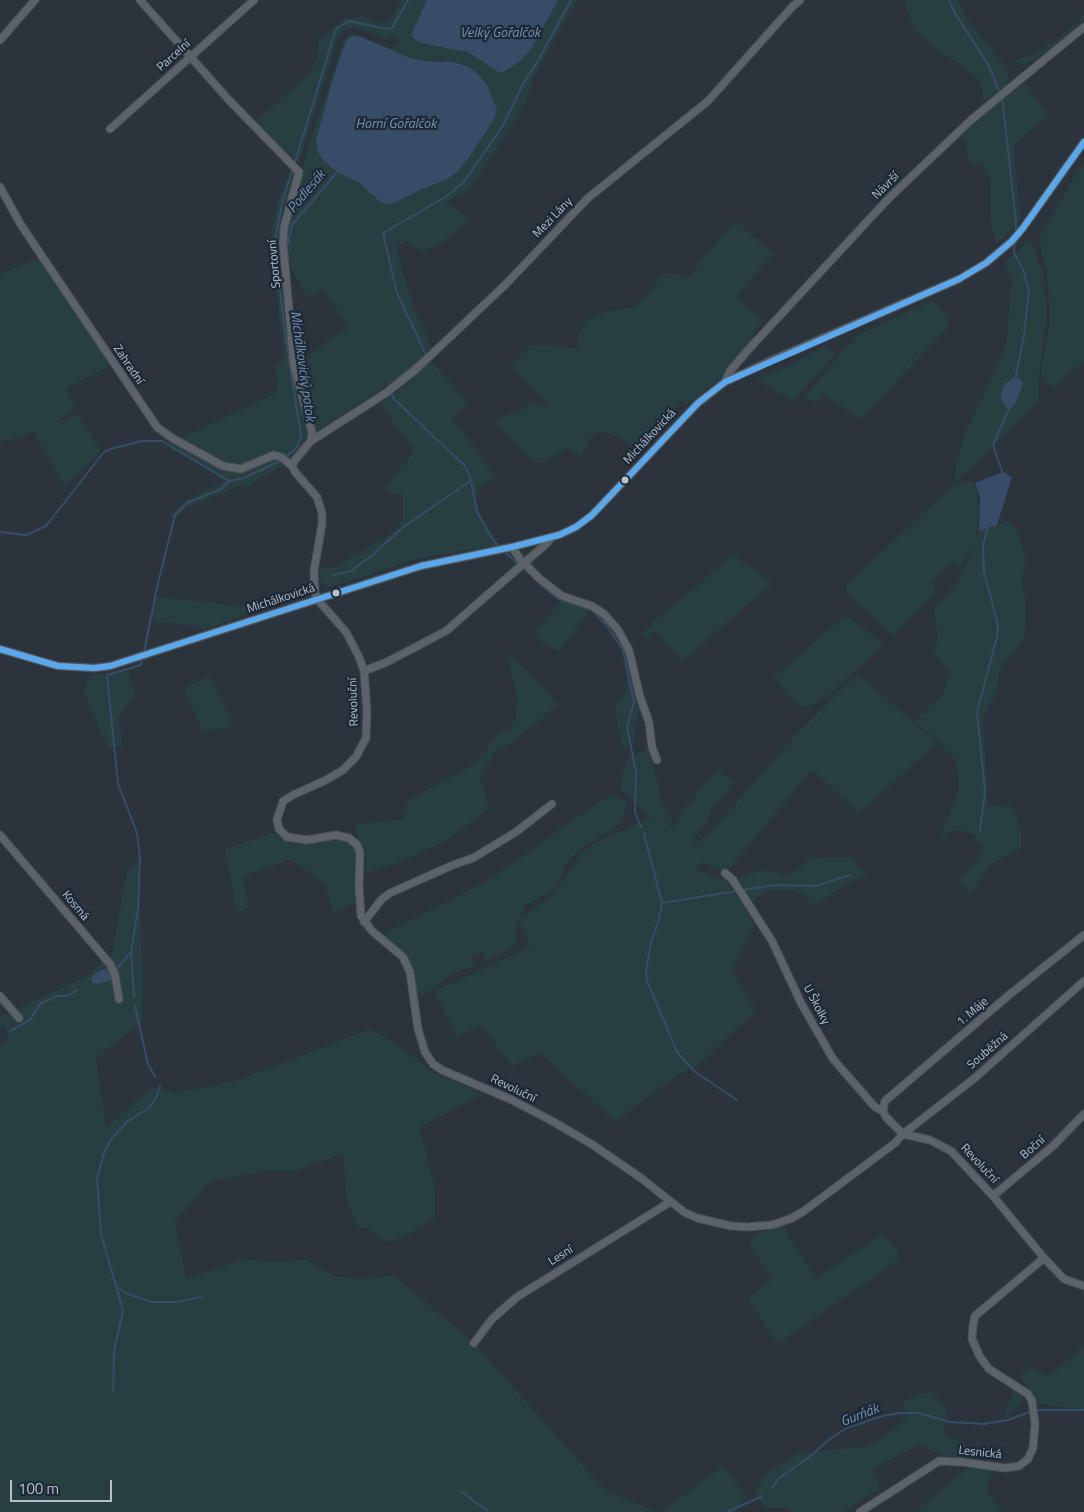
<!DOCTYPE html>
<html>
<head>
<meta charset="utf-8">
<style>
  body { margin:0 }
  #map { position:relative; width:1084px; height:1512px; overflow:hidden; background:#2b333c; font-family:"Titillium Web",sans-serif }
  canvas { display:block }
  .scale { position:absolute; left:10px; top:1480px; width:102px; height:22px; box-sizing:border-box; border:2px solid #b6c0cc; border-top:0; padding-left:6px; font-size:15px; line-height:18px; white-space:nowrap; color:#b6c0cc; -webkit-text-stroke:4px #1e2937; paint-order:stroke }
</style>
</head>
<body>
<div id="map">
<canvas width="1084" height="1512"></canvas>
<div class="scale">100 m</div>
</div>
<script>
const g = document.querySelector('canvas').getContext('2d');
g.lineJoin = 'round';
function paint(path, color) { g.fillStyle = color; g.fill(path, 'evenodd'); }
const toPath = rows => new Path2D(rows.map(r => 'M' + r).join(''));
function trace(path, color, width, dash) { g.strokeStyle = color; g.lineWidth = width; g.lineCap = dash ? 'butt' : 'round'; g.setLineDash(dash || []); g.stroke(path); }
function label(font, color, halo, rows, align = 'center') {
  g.font = font + ' "Titillium Web",sans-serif'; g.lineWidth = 4.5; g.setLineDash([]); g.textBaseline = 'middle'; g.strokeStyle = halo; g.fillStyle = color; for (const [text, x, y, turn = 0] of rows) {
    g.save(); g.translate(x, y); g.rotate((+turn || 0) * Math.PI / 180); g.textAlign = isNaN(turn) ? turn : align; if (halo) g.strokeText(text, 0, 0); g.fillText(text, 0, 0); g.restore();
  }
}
paint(toPath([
  [401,0,427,0,412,32,412,37,417,41,429,45,468,52,507,70,520,61,558,0,577,0,533,78,526,101,500,144,470,189,446,202,469,219,440,245,420,251,406,241,396,247,412,303,432,348,422,353,423,356,380,390,325,427,317,430,303,393,296,364,349,327,324,290,308,298,291,268,285,241,288,223,309,147,343,42,348,36,353,33,391,48,400,44,395,35,386,39,355,27,345,29,338,37,299,162,287,155,256,121,310,73,316,61,319,39,345,19,364,16,375,22,388,23],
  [359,36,410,58,424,61,443,60,482,137,457,172,446,180,418,191,394,203,378,200,359,183,337,172],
  [904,0,958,0,966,18,1007,69,1008,84,983,102,981,83,976,76,964,69,959,63,939,52,914,30],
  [1084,15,1084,20,1045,53,1026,63,1019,64,1012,59,1017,60,1029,56,1047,46,1068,31],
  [1025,83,1048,115,1013,146,1021,220,997,244,991,228,990,178,981,163,971,163,965,151,968,142,961,135,973,122],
  [1084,161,1084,361,1054,387,1047,384,1041,373,1050,319,1047,272,1042,255,1040,238,1044,229],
  [290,169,295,176,282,221,279,242,289,342,307,435,307,441,293,460,278,453,242,466,223,463,180,439,278,392,276,364,284,360,270,240,277,205],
  [734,223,739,223,773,254,752,278,748,281,746,285,738,295,737,297,763,321,754,332,751,342,722,378,682,407,685,397,659,431,641,451,616,436,604,432,597,433,589,439,580,457,571,449,567,448,545,462,541,463,536,461,534,463,496,423,503,416,519,412,530,402,537,402,547,406,557,402,548,405,511,366,530,345,550,345,577,349,580,330,590,318,605,312,634,307,651,292,663,273,691,276,700,262],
  [1030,240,1042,270,1047,314,1038,380,1039,401,970,469,955,481,956,461,967,430,1006,346,1012,278,1004,263],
  [35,259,43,262,55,280,55,285,62,290,111,364,110,366,66,388,75,408,56,422,78,414,101,451,65,488,34,432,14,439,0,442,0,274],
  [934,300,948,318,947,328,861,419,828,397,824,397,816,402,804,398,849,344,855,342,858,335],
  [824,346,835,355,793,401,754,378,787,367],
  [431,361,468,402,451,419,474,446,495,478,478,487,477,502,482,516,499,545,418,558,357,579,326,587,320,582,320,569,337,566,391,534,403,520,403,495,391,493,384,488,399,469,415,451,384,410,381,402,395,393],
  [173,441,231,470,272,458,283,462,284,466,255,481,244,491,244,484,186,508,174,519,170,516,184,501,225,481,165,445],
  [971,481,975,486,977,491,979,513,976,538,979,531,1008,521,1018,532,1026,560,1021,584,1026,598,1025,638,1000,668,997,692,983,716,988,804,1013,807,1021,828,1021,848,991,864,971,893,959,880,977,861,983,847,972,833,956,830,940,836,959,790,956,761,940,743,914,721,942,695,950,674,934,652,938,637,934,608,954,587,966,566,975,543,961,568,953,562,932,582,936,592,893,636,847,593,846,589,847,585,955,483],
  [732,554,763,576,771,584,683,661,655,631,645,638,642,634,653,625,651,623,696,587],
  [155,596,262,609,202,630,202,627,152,621],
  [562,599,592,608,558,652,533,635],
  [846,615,878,640,882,644,881,647,827,697,823,696,813,705,806,707,798,705,787,695,782,686,774,677],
  [507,652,542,685,558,705,509,745,498,748,480,776,489,809,449,839,400,862,366,873,365,849,358,840,355,824,403,819,408,800,473,765,501,731,509,731,516,717,517,698],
  [129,671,134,695,118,718,123,745,109,749,84,693,88,676],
  [859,674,934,741,936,744,859,813,814,772,810,772,730,868,723,871,718,870,703,862,696,868,696,870,727,880,746,909,754,926,732,971,756,1011,696,1067,681,1073,615,1121,540,1053,512,1066,482,1026,457,1036,435,991,530,947,518,920,516,924,517,940,510,949,487,961,482,952,471,956,476,965,453,974,424,994,417,993,413,969,406,957,398,948,383,936,383,934,472,889,505,869,602,799,603,802,611,796,628,801,621,821,614,829,586,845,574,855,566,864,557,885,549,893,525,905,519,920,553,895,582,853,594,843,651,818,621,789,622,774,628,758,649,749,663,805,673,821,664,833,680,821,681,811,691,803,700,788,717,770,734,782,727,792,711,809,707,822,694,838,695,841,690,848,694,846,714,828,793,738,840,690],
  [209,676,233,723,229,728,202,731,184,688],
  [626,679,633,683,639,710,634,731,635,742,624,749,617,724,616,705,628,688],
  [274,833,290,842,306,843,335,839,346,840,353,845,356,853,357,867,355,885,356,903,332,912,326,885,305,869,289,860,243,876,249,907,237,912,225,849],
  [852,857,859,868,868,874,844,886,813,906,802,893,788,890,766,891,751,903,739,877,764,870,788,876,813,858],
  [140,859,142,1021,96,1059,106,1128,152,1087,177,1093,236,1081,370,1029,398,1045,434,1073,483,1094,419,1128,435,1187,435,1218,404,1237,386,1242,369,1229,357,1227,346,1196,343,1153,297,1171,263,1171,210,1182,175,1221,186,1279,244,1259,278,1262,305,1259,334,1276,362,1279,393,1275,472,1341,602,1487,618,1496,656,1512,0,1512,0,1044,9,1039,5,1026,0,1029,0,1017,89,975,112,954,127,870],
  [783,1227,816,1278,883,1234,898,1251,899,1256,897,1260,886,1269,777,1344,748,1299,772,1279,757,1256,750,1244,750,1241,759,1232],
  [1084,1346,1084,1410,1036,1403,1021,1376,1031,1367,1048,1377],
  [1014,1390,1025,1398,1002,1422],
  [933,1392,947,1411,943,1434,971,1447,967,1457,939,1455,921,1444,872,1469,880,1488,844,1512,790,1512,787,1509,764,1507,755,1492,765,1474,798,1453,869,1446,906,1420,903,1401,917,1395],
  [723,1466,746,1496,736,1512,661,1512],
  [970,1466,993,1471,986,1490,1002,1512,915,1512]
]), '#283f42');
paint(toPath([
  [427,0,558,0,532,48,520,61,507,70,500,73,468,52,429,45,417,41,412,37,412,32],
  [352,36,359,36,410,58,424,61,454,62,469,67,479,75,487,85,497,110,494,119,470,156,457,172,446,180,418,191,394,203,386,204,378,200,359,183,337,172,323,160,317,150,316,141,331,85,343,49,348,39],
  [1014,377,1020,379,1023,384,1015,404,1009,410,1002,402,1001,393,1005,384],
  [1003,472,1012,477,997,525,979,531,980,497,975,483],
  [107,968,112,973,113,980,98,984,93,983,91,979,94,974]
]), '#374c66');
trace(toPath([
  [949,0,956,15,988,64,1000,93],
  [1002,97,1016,221,1016,234],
  [294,165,336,29,349,21,387,29,392,28,408,0],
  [285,245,288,244,292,225,337,172],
  [1015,380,1024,336,1029,291,1024,272,1014,252,1015,241],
  [389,389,388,386,426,355,397,293,383,233,447,196,463,183,502,127,523,84,539,59,571,0],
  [391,393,393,398,465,466,470,476,477,512,491,537,500,548],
  [286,457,297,447,301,436,285,333,275,248,276,235,283,199,293,169],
  [1003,474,993,445,1009,409],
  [0,532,26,535,46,526,104,452,114,448,142,441,162,441,229,481,244,478,282,460],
  [504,551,519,565],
  [523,568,536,580],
  [333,575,351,571,374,554,402,528,470,481],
  [539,583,557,598,592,610,607,626,623,650,634,702,627,726,636,773,635,812,641,827],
  [144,652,157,587,175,515,187,503,221,489,229,481],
  [980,831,985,791,977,712,997,637,998,625,984,572,983,545,988,526],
  [644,834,662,903,659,919,651,942,646,971,647,981,677,1052,695,1072,737,1100],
  [742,890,775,885,816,886,850,875],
  [662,903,737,891],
  [115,971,131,952],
  [134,996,131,952,138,909,140,859,137,833,118,784,107,675,141,665,142,659],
  [135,1006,148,1064,155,1077],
  [10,1031,30,1020,40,1004,56,996,67,996,77,990],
  [117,1287,128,1294,152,1302,177,1302,201,1297],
  [113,1391,114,1351,123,1311,101,1234,97,1178,104,1153,111,1139,128,1121,149,1108,156,1098,160,1086],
  [1035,1410,1084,1410],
  [772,1488,778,1479,808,1458,831,1438,847,1428,882,1416,900,1413,919,1413,950,1422,984,1424,1008,1420,1030,1412],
  [462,1492,489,1512],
  [727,1512,763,1496]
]), '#374c66', 2);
const minor = toPath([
  [140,0,228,99,299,172,284,228,283,243,294,366,312,432,311,441,295,460,292,466,295,472,317,497,322,513,322,524,314,571,315,593,317,599,346,632,359,657,364,671,367,711,366,738,356,757,343,770,326,780,293,795,283,801,277,820,279,829,287,837,307,840,336,835,349,838,357,845,360,852,359,887,361,916,372,931,403,957,410,972,418,1029,425,1052,433,1064,442,1070,512,1100,552,1121,593,1145,641,1178,684,1212,697,1218,731,1226,747,1227,772,1225,792,1218,804,1211,895,1143,903,1134,976,1077,1084,981],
  [0,40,35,0],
  [110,129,254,0],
  [0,187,21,225,157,427,172,438,223,466,241,469,274,455,281,457,292,466],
  [725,382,730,371,748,350,888,199,971,120,1084,27],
  [311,441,386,393,414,371,505,285,588,198,708,101,792,7,800,0],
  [512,547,520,559,540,579,562,596,592,606,604,614,618,630,629,650,640,697,649,722,652,747,657,760],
  [0,649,58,666,94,668,110,666,421,566,512,547,559,535,576,527,592,515,698,403,725,382,770,361,959,279,986,263,1012,241,1023,228,1084,142],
  [364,671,387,662,446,631,546,544,551,538],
  [0,835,110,964,115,975,119,999],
  [725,873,733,880,772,941,801,1003,833,1059,875,1107,883,1111,886,1117,903,1134],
  [364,922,382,899,390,893,453,865,473,858,516,832,552,804],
  [0,996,19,1018],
  [883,1111,885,1101,1009,995,1084,935],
  [903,1134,930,1140,951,1151,993,1196,1044,1258,1064,1279,1084,1286],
  [993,1196,1053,1146,1084,1114],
  [474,1343,492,1319,517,1297,670,1202],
  [860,1512,939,1461,962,1462,1005,1468,1019,1466,1028,1459,1033,1448,1035,1424,1032,1401,1028,1394,989,1369,980,1357,972,1339,973,1326,975,1316,1044,1258]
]);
trace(minor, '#4a4f56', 9);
trace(minor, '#5c6269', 7);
trace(toPath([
  [0,649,58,666,94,668,110,666,421,566,512,547,559,535,576,527,592,515,698,403,725,382,959,279,986,263,1012,241,1023,228,1084,142]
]), '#5aa8eb', 6);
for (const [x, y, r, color] of [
  [625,480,4.5,"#b6c0cc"],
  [336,593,4.5,"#b6c0cc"]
]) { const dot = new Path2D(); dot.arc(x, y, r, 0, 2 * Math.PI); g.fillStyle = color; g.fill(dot); trace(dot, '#1e2937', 2); }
label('12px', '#b6c0cc', '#1e2937', [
  ["Parcelní",174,56,-42],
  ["Návrší",886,186,-45],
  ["Mezi Lány",553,218,-46],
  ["Sportovní",275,264,-95],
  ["Zahradní",128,365,56],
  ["Michálkovická",650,437,-47],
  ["Michálkovická",281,599,-18],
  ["Revoluční",354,702,-92],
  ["Kosmá",75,906,50],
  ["U Školky",816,1005,62],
  ["1. Máje",973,1012,-41],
  ["Souběžná",988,1051,-41],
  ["Revoluční",513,1089,26],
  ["Boční",1033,1148,-41],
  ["Revoluční",979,1164,47],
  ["Lesní",561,1256,-32],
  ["Lesnická",980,1453,6]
]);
label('italic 14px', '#7591b0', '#1e2937', [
  ["Velký Gořalčok",500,34],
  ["Horní Gořalčok",396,125],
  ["Podlesák",307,192,-50],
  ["Michálkovický potok",302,366,82],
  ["Gurňák",860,1416,-21]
]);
</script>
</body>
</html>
